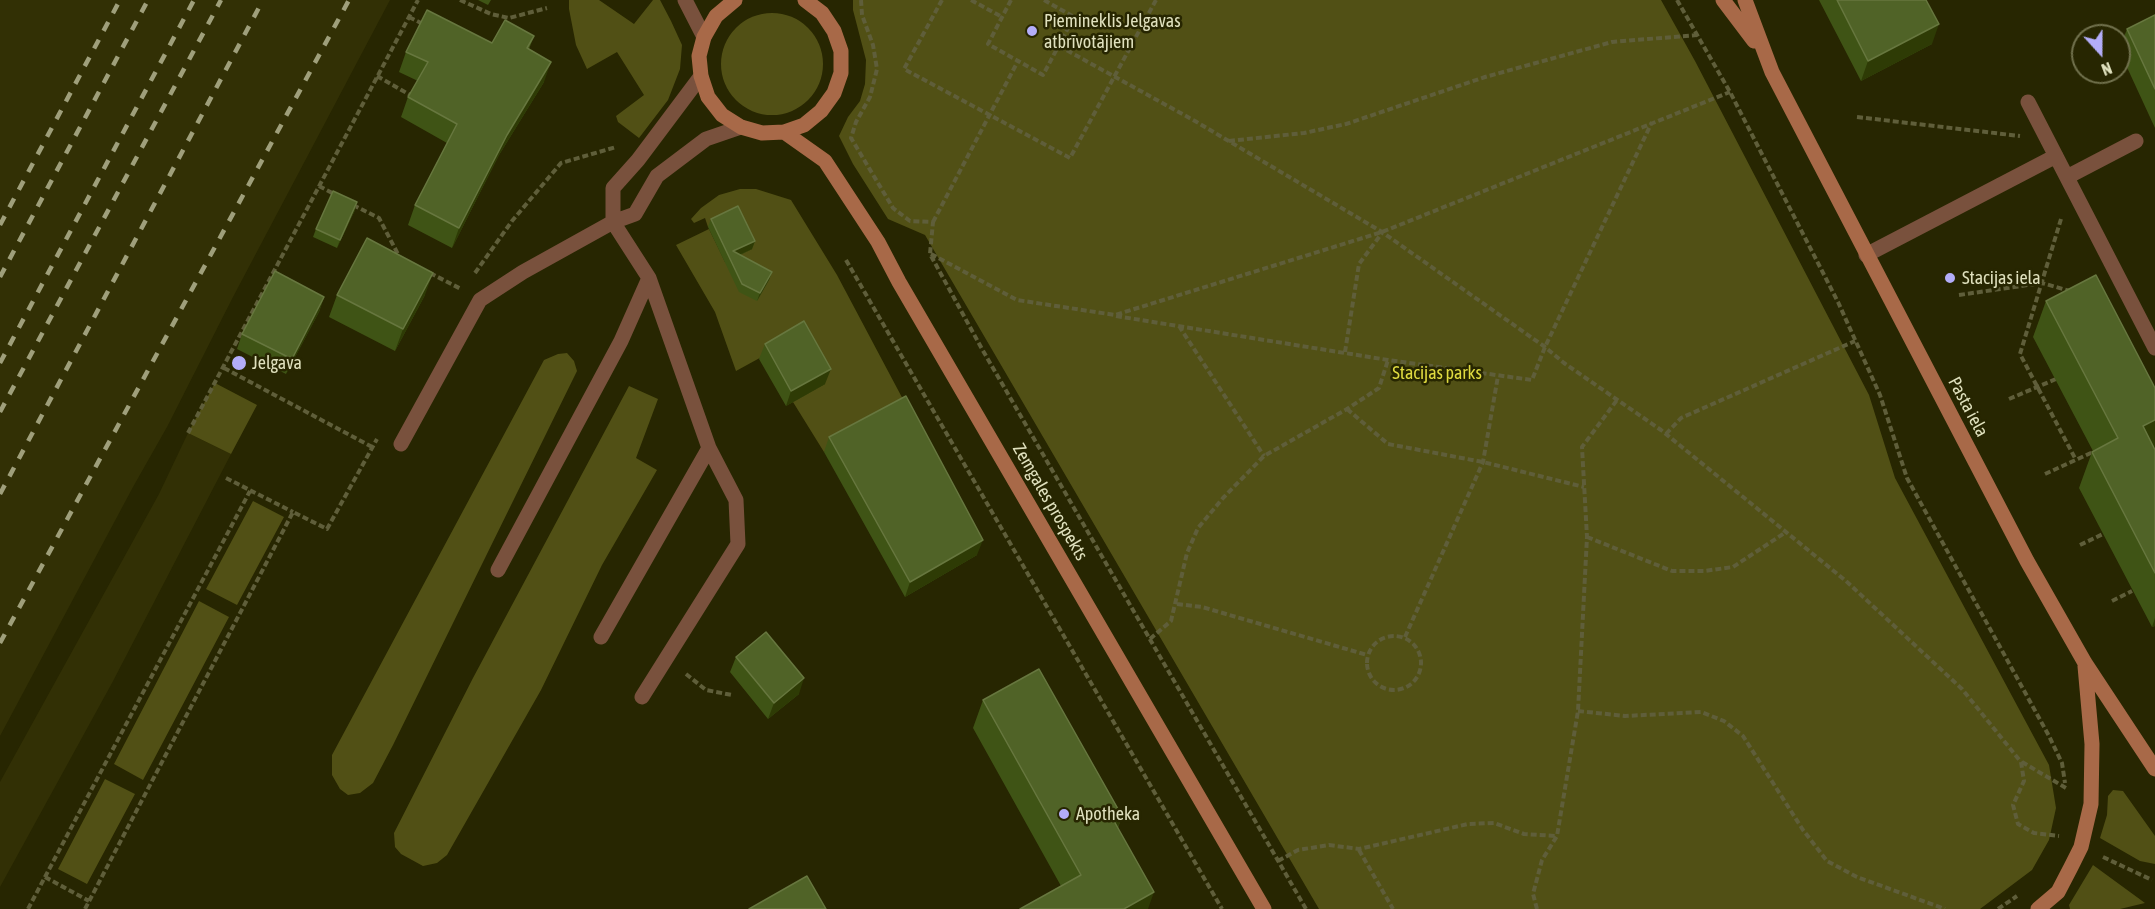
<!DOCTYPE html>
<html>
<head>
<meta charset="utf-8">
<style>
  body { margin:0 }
  #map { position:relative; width:2155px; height:909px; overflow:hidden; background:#272601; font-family:"Asap Condensed",sans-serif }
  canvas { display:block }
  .north { position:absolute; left:2071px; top:24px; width:60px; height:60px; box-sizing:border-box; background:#272601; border:2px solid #71714d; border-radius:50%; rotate:159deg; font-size:16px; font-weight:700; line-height:24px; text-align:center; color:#e0e1be }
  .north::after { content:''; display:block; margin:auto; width:21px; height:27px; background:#b3adf9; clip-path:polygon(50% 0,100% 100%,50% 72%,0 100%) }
</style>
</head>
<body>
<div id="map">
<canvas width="2155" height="909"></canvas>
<div class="north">N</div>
</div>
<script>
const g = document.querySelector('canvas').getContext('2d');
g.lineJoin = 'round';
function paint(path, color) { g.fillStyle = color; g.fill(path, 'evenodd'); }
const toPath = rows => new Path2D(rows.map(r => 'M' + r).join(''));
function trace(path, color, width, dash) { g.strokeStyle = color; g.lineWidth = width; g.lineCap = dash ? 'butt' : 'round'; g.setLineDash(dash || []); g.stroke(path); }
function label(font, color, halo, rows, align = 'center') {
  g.font = font + ' "Asap Condensed",sans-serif'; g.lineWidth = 5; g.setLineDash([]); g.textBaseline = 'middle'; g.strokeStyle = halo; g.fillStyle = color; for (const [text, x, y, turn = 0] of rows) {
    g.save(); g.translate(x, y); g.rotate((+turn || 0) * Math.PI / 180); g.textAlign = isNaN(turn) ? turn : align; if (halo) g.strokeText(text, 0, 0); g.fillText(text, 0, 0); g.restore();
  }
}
paint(toPath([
  [0,0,390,0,233,297,167,427,133,487,0,736],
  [188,433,231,454,112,683,0,887,0,782,159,494]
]), '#323005');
paint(toPath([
  [569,0,599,0,634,24,653,0,660,0,671,21,682,45,680,69,668,100,639,138,618,122,616,116,644,95,617,52,587,69,576,45,569,9],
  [853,0,1661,0,1695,61,1869,395,1895,478,2049,765,2056,808,2049,840,2032,870,1980,909,1319,909,925,235,888,219,853,164,839,136,848,117,860,101,865,84,866,60,853,10],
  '721 64a51 51 0 1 1 102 0a51 51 0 1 1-102 0Z',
  [740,189,756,189,791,200,837,275,906,405,824,452,793,402,825,384,798,337,736,371,715,312,676,245,709,229,725,262,752,249,708,227,705,218,694,223,691,219,701,208,719,195],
  [567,353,574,361,577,371,393,745,373,783,360,793,348,795,340,789,332,775,332,755,544,360,558,354],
  [215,383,257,405,231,454,188,433],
  [629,386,658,399,636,458,657,470,602,565,541,690,447,855,437,863,423,866,401,854,395,847,394,833,473,678],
  [253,501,284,517,237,605,206,589],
  [199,601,229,617,143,780,114,764],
  [105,779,135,794,87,884,58,869],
  [2113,790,2123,791,2155,836,2155,864,2140,861,2100,838,2107,815,2108,796],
  [2093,865,2145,903,2120,909,2070,909,2069,905]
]), '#515015');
trace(toPath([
  [460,0,491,14,509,18,547,8],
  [861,0,862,15,873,45,877,69,870,97,856,122,851,138,893,208,910,221,933,222,930,254,982,349,1306,909],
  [942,0,904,69,1070,158,1156,0],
  [971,0,1002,17],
  [1011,0,988,44,1043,75,1074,17,1044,0],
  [1677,0,1730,92,1838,302,1880,395,1907,478,2049,736,2062,763,2065,783],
  [409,17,423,24],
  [1059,46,1195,121,1382,232,1545,347,1564,363,1661,430,1846,581,1962,689,2021,762,2024,781,2013,805,2018,824,2034,833,2059,836],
  [377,76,412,96],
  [1857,117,2020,136],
  [1229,141,1304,133,1346,124,1485,77,1612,42,1697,35],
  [319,186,336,195],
  [353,205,379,218,400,258],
  [2061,219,2020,354,2076,460],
  [933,222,1018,61],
  [931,254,1017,300,1115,315,1382,232,1730,92],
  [846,260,1222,909],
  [430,273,461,289],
  [475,273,512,221,561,163,616,147],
  [1959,295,2042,283,2070,291],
  [1116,316,1388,360,1532,380,1545,347,1652,122],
  [1179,326,1264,456],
  [1345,352,1359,264,1382,233],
  [224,368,374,448],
  [2009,399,2056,379],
  [1347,409,1388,444,1483,462,1584,487],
  [188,433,418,0],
  [1666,434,1681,418,1855,341],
  [2045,474,2093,452],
  [226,478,293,512],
  [1587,537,1672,571,1704,571,1733,567,1786,532],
  [2080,545,2103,534],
  [2112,601,2132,591],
  [1177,604,1202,607,1367,655],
  '1367 663a27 27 0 1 1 54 0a27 27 0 1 1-54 0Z',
  [1405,637,1483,462,1498,376],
  [1150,639,1171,621,1187,553,1198,528,1223,498,1264,456,1347,409,1379,388,1388,360],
  [686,674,706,690,732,695],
  [1578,711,1625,716,1701,712,1724,721,1743,736,1803,830,1827,861,1857,877,1945,909],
  [2022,762,2066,788],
  [1359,850,1393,909],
  [2103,857,2152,880],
  [1278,861,1298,850,1329,845,1359,849,1468,824,1494,823,1524,834,1556,836],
  [45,877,89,901],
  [28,909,250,491],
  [85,909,293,512,327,529,377,439],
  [1537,909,1533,894,1542,860,1557,836,1578,711,1587,537,1582,447,1617,400],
  [1998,909,2017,896]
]), '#5f5e3a', 4, [6, 3]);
trace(toPath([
  [685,0,704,37],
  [2028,102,2155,348],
  [2067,177,2136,141],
  [1866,255,2056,156],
  [401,444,480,300,523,272,613,222,635,214,657,176,706,139,741,127],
  [498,570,621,341,649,278],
  [601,637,709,448],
  [642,697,738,544,736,500,709,448,649,278,613,222,613,188,638,160,701,76]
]), '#79513d', 15);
trace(toPath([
  [735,0,716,16,704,37,699,56,701,76,708,97,722,115,741,127,762,133,784,132,804,125,821,111,834,93,841,73,841,51,834,31,822,13,805,0],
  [1723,0,1754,41],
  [1745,0,1772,72,2027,561,2085,663,2155,769],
  [784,132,825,161,878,242,899,282,1264,909],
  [2038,909,2058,892,2071,867,2081,847,2091,804,2092,744,2085,666]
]), '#a86948', 15);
trace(toPath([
  [0,225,120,0],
  [0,277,148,0],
  [0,363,194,0],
  [0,412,221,0],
  [0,494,263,0],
  [0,643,349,0]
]), '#9f9f7b', 4.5, [10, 10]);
paint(toPath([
  [478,0,491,0,488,5],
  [1819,0,1926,0,1932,44,1861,81],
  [2155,15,2155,128,2119,50,2127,29],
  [534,36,529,49,544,82,499,155,452,248,408,225,415,205,447,143,401,117,408,97,418,81,399,72,406,52,492,43],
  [355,210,337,248,313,237,316,229],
  [711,219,755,241,752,249,740,255,772,272,769,280,757,301,739,292,708,227],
  [337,295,425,295,395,351,329,317],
  [324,297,319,312,286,374,237,349,242,334],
  [2046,301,2155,388,2155,626,2152,627,2079,488,2092,452,2093,451,2033,337],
  [765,344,825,384,786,406,759,359],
  [829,437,977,555,905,597,824,452],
  [736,657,799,694,768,719,730,672],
  [983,700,1122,816,1118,828,1148,909,1061,886,973,728]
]), '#3f5415');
paint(toPath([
  [1939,24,1932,44,1861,81,1868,61],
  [551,62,544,82,499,155,452,248,459,228,507,135],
  [357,202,355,210,337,248,340,240],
  [755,241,752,249,730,259,733,251],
  [772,272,769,280,757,301,760,293],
  [433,273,425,295,395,351,403,329],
  [324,297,319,312,286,374,292,359],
  [831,369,825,384,786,406,791,391],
  [2155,420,2155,449,2130,462,2143,426],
  [983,540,977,555,905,597,910,582],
  [2155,618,2155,626,2152,627],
  [804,678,799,694,768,719,774,703],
  [1122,816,1112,843,1114,821],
  [1154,892,1148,909,1124,909]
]), '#2e3b05');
const building = toPath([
  [1837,0,1926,0,1939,24,1868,61,1837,0],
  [427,10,492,43,505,20,534,36,527,48,551,62,507,135,459,228,415,205,457,124,408,97,428,62,406,52,427,10],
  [2155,15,2155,89,2127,29,2155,15],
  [333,191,357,202,340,240,316,229,333,191],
  [738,206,755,241,733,251,772,272,760,293,742,284,711,219,738,206],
  [367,238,433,273,403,329,337,295,367,238],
  [275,271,324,297,292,359,242,334,275,271],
  [2096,275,2155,388,2155,420,2143,426,2155,450,2155,573,2092,452,2118,438,2046,301,2096,275],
  [804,321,831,369,791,391,765,344,804,321],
  [906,396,983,540,910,582,829,437,906,396],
  [766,632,804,678,774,703,736,657,766,632],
  [1039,669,1122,816,1114,821,1154,892,1124,909,1020,909,1081,875,983,700,1039,669],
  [807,876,826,909,749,909,807,876]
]);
paint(building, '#506327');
trace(building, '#67773f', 1.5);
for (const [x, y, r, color] of [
  [1032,31,6,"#b3adf9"],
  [1950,278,6,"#b3adf9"],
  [239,363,8,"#b3adf9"],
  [1064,814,6,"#b3adf9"]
]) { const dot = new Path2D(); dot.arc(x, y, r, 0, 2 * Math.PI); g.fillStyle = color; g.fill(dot); trace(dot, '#272601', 2); }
label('18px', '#e0e1be', '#272601', [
  ["Piemineklis Jelgavas",1044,21],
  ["atbrīvotājiem",1044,42],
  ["Stacijas iela",1962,278],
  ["Jelgava",252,363],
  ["Apotheka",1076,814]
], 'left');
label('18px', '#e0db40', '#272601', [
  ["Stacijas parks",1437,373]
]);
label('18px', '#e0e1be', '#272601', [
  ["Pasta iela",1968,407,62],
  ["Zemgales prospekts",1050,502,60]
]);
</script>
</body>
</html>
